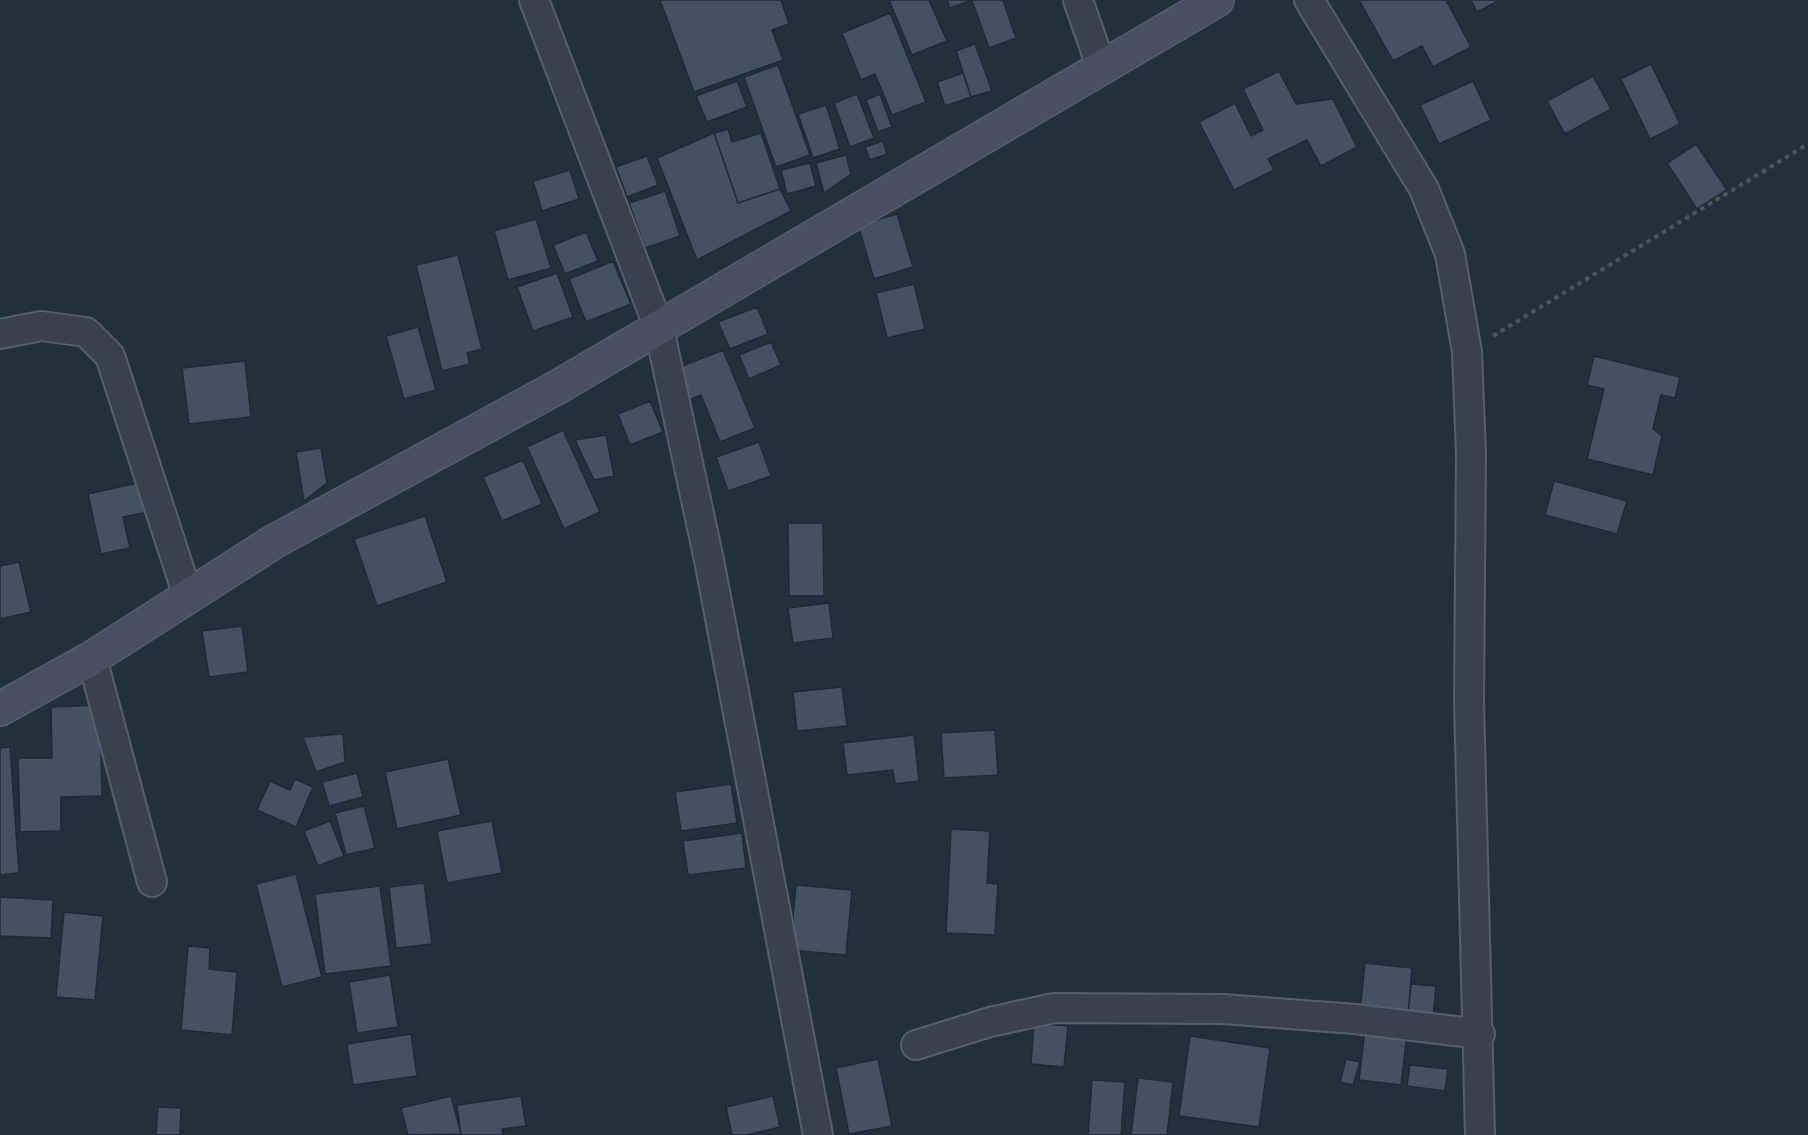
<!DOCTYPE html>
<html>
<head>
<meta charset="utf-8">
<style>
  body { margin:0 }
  canvas { display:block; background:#242f3e }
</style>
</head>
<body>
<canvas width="1808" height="1135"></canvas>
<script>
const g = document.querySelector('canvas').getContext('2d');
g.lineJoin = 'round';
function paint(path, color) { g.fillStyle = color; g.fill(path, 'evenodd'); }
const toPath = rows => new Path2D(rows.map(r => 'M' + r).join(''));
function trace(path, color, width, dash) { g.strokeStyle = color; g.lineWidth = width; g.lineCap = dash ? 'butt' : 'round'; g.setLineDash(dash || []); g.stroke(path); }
const building = toPath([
  [660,0,781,0,789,24,772,30,783,60,694,92,660,0],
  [889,0,929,0,947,41,912,55,889,0],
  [947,0,1003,0,1016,38,989,48,972,0,950,8,947,0],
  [1359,0,1446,0,1471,47,1433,67,1422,46,1393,61,1359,0],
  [1471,0,1500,0,1477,12,1471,0],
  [890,13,926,102,892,115,875,74,861,80,842,33,890,13],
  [975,44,992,91,971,97,956,51,975,44],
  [1651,64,1680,124,1650,139,1621,79,1651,64],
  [778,65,810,155,776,167,744,77,778,65],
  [1279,71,1296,104,1333,99,1357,147,1321,166,1307,140,1268,159,1274,170,1234,190,1199,122,1235,103,1251,136,1263,130,1243,89,1279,71],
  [963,73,971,97,945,106,937,82,963,73],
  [1593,76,1611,109,1565,134,1547,101,1593,76],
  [737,81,747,107,707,122,696,96,737,81],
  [1473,81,1491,120,1439,144,1420,105,1473,81],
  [857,94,874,138,850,147,834,103,857,94],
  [880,94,892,127,878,132,866,100,880,94],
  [826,105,840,149,813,158,798,114,826,105],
  [728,129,732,142,761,133,780,189,738,203,714,133,728,129],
  [714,133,738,203,780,189,791,211,697,260,657,158,714,133],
  [883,141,887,154,870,160,865,147,883,141],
  [1696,144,1727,190,1697,209,1667,163,1696,144],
  [846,155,851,174,824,193,816,163,846,155],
  [647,156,658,185,627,197,616,167,647,156],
  [810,163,816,186,787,194,781,170,810,163],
  [570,170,579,199,542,211,533,181,570,170],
  [665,191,680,236,645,248,629,203,665,191],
  [897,214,913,267,874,279,858,225,897,214],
  [536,219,551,268,508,280,494,231,536,219],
  [586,232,598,261,565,274,553,245,586,232],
  [458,255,482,349,467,353,470,364,442,371,416,265,458,255],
  [613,261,631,304,586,322,569,279,613,261],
  [557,273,573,317,533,331,517,287,557,273],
  [914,284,925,329,887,338,876,293,914,284],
  [757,307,768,334,730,349,718,322,757,307],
  [418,327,436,390,404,399,386,336,418,327],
  [771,342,781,365,749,379,739,355,771,342],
  [723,350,755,428,720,442,701,395,687,401,675,369,723,350],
  [1594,356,1680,377,1675,398,1661,395,1653,429,1662,436,1653,475,1587,459,1604,389,1587,385,1594,356],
  [245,361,251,417,189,424,182,368,245,361],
  [650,401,663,432,630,445,618,414,650,401],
  [563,430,600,512,564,529,527,447,563,430],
  [606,435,614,476,594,480,575,440,606,435],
  [759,442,771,476,728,491,716,457,759,442],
  [321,448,327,483,304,501,296,452,321,448],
  [523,460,542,504,502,521,483,477,523,460],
  [1554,481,1627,501,1617,534,1545,515,1554,481],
  [142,482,149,512,123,517,130,548,101,554,88,494,142,482],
  [425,516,447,582,377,606,354,539,425,516],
  [788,523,823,523,824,596,789,596,788,523],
  [19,562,31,612,0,619,0,566,19,562],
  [829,603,833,638,793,643,788,608,829,603],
  [242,626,248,672,209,677,202,631,242,626],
  [842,687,847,726,797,731,793,692,842,687],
  [100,705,102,796,61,797,61,831,20,832,18,758,52,758,51,707,100,705],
  [995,730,998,775,944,778,941,733,995,730],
  [343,734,345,762,316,772,303,737,343,734],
  [914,735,919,781,895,784,893,770,847,775,843,743,914,735],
  [10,747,19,873,0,875,0,748,10,747],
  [448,759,461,815,397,829,385,772,448,759],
  [357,773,363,797,329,806,322,782,357,773],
  [295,779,313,787,296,827,257,810,270,781,290,790,295,779],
  [731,784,737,823,681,831,675,792,731,784],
  [364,806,375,848,346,855,335,813,364,806],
  [330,821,344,856,318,866,304,831,330,821],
  [492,821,502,873,447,883,437,831,492,821],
  [951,829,990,831,987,883,998,884,995,935,946,933,951,829],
  [742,833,746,868,688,875,683,841,742,833],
  [296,874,322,977,282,987,256,884,296,874],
  [424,883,432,944,396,948,389,887,424,883],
  [796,885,852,890,846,955,790,950,796,885],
  [380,886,391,966,325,974,315,894,380,886],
  [0,897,53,900,51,938,0,936,0,897],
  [64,912,103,916,95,1000,56,997,64,912],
  [188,946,210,948,209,969,237,972,232,1035,181,1030,188,946],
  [1365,963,1412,968,1408,1016,1360,1011,1365,963],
  [390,975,398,1027,357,1033,349,982,390,975],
  [1411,984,1436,986,1433,1018,1408,1016,1411,984],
  [1034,1023,1068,1026,1064,1067,1031,1064,1034,1023],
  [1365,1030,1407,1035,1401,1085,1359,1080,1365,1030],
  [411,1034,417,1076,353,1085,347,1044,411,1034],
  [1190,1036,1270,1048,1259,1127,1179,1116,1190,1036],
  [878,1059,892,1126,849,1134,836,1068,878,1059],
  [1346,1059,1360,1062,1353,1085,1340,1082,1346,1059],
  [1410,1065,1448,1069,1445,1091,1407,1086,1410,1065],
  [1138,1078,1173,1082,1167,1135,1131,1135,1138,1078],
  [1092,1080,1125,1082,1121,1135,1088,1135,1092,1080],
  [451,1096,461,1134,408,1135,401,1108,451,1096],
  [521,1096,526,1126,502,1129,503,1135,461,1135,457,1105,521,1096],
  [773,1096,780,1127,747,1135,732,1135,726,1107,773,1096],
  [158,1107,181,1108,180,1135,156,1135,158,1107]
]);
paint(building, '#455162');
trace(building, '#1f2835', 1.5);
const minor = toPath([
  [534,0,659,328,709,560,818,1135],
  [1078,0,1101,66],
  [1309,0,1424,189,1450,254,1467,352,1471,454,1469,701,1480,1135],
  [0,334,41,326,86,332,110,356,188,596],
  [92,658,152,882],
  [916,1045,990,1022,1054,1008,1223,1009,1355,1019,1480,1034]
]);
const secondary = toPath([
  [0,709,92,658,275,541,556,388,1217,0]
]);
trace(minor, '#565f6c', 32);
trace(secondary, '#565f6c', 36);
trace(toPath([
  [1493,336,1808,144]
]), '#44595c', 4, [4.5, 4.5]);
trace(minor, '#38414e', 28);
trace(secondary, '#465061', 33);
</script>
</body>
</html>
